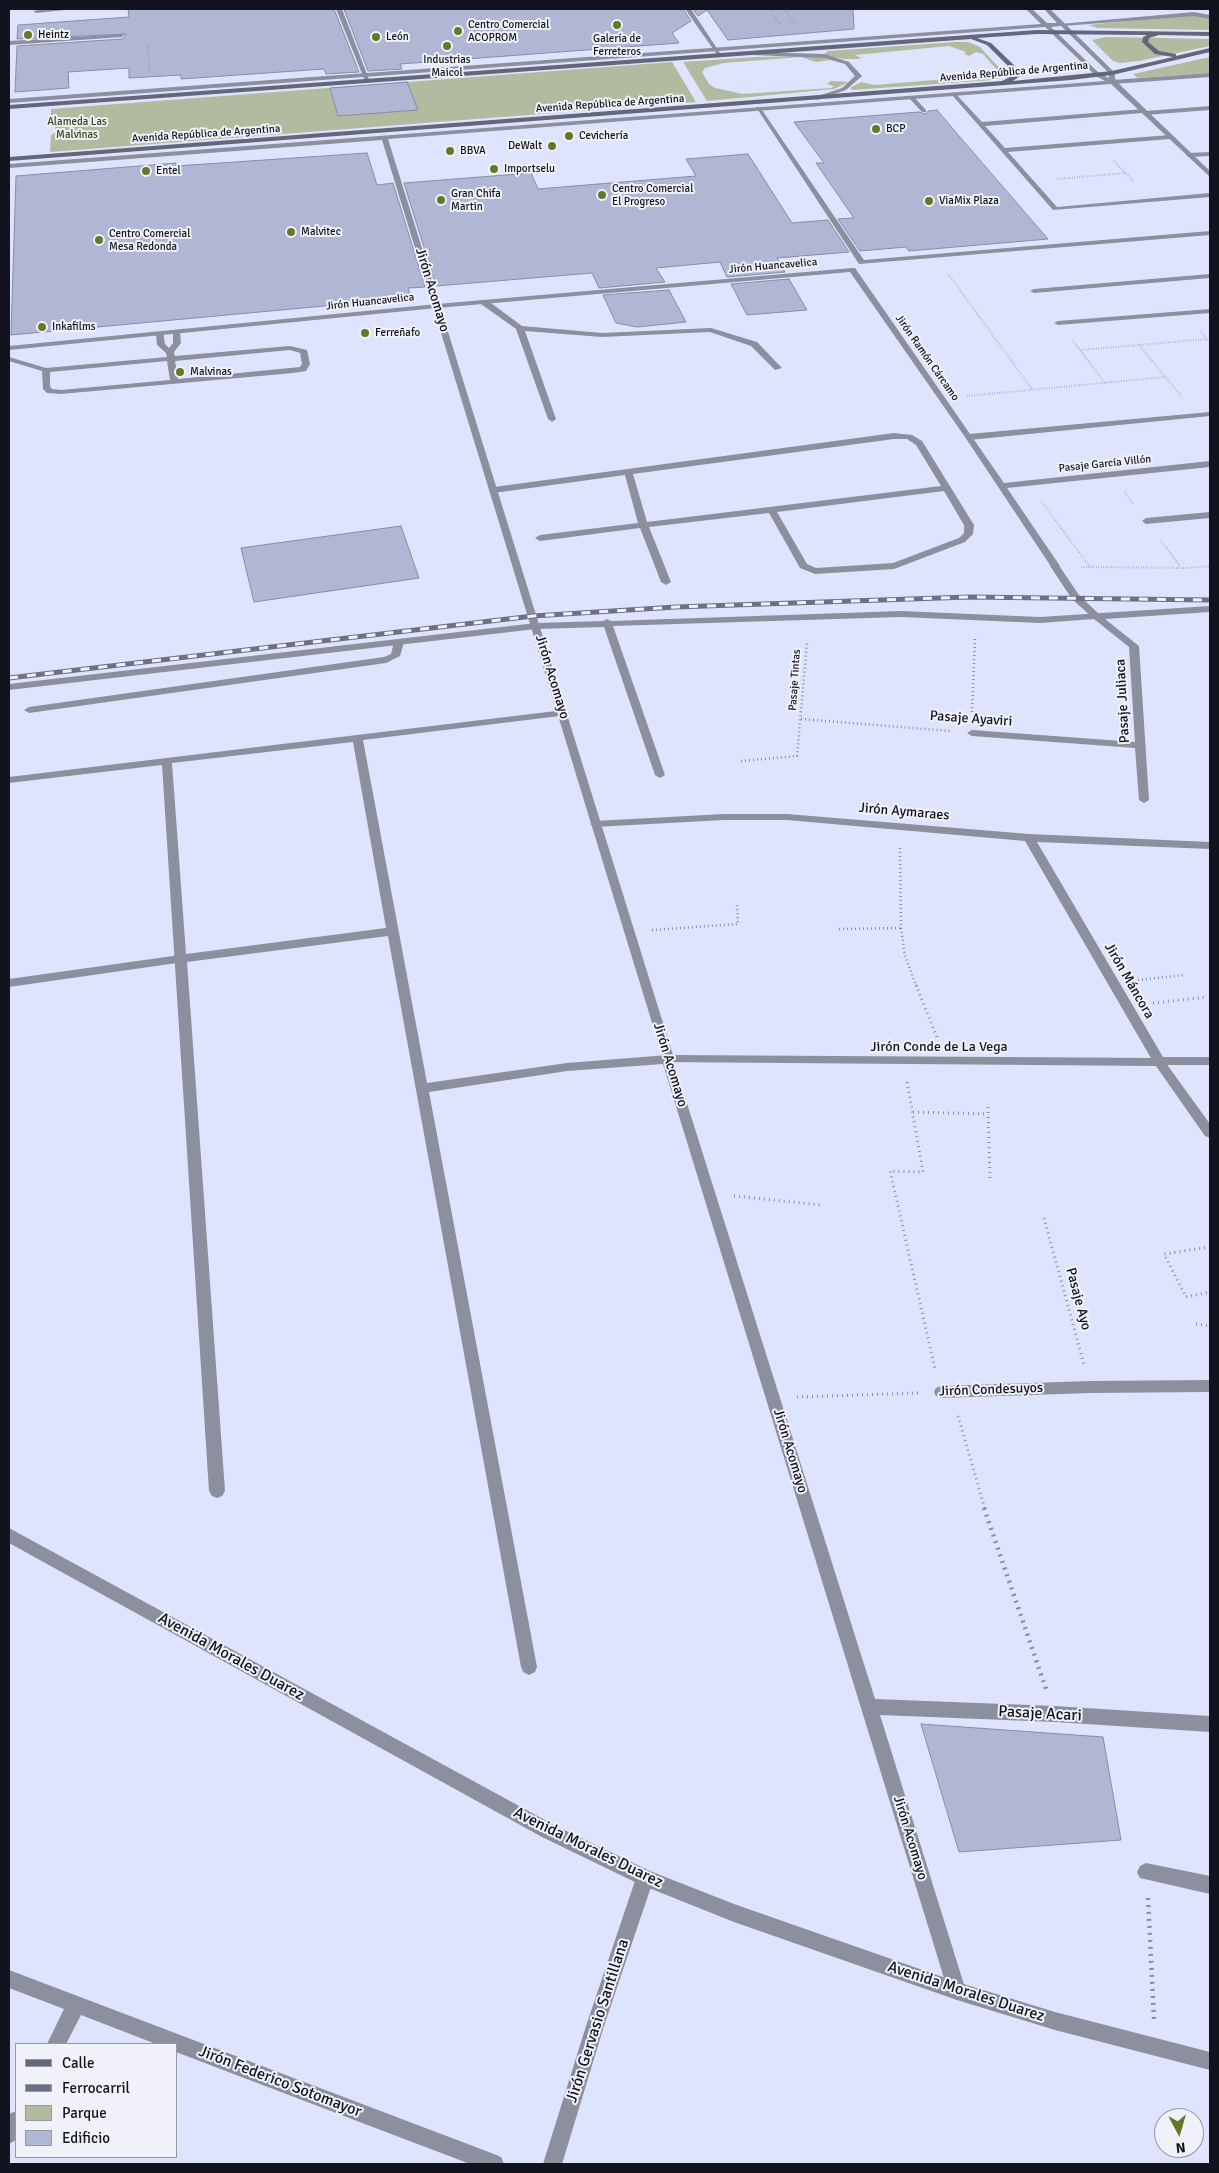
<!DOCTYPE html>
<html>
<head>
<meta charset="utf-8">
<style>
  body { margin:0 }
  #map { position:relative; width:1219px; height:2173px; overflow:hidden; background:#dee4fe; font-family:Signika,sans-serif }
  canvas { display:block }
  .frame { position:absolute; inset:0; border:10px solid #11131e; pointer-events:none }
  .legend { position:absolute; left:15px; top:2043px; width:162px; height:115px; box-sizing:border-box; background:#f1f2f9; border:1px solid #9799a1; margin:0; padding:6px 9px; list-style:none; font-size:15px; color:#11131e }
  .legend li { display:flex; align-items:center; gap:10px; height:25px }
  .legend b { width:25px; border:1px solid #9799a1 }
  .north { position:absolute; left:1154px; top:2108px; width:50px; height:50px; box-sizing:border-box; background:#f1f2f9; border:1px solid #9799a1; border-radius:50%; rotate:174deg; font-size:14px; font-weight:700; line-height:20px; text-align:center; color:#11131e }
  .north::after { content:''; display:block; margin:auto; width:18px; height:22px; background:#667827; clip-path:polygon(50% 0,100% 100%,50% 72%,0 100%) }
</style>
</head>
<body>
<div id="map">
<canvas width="1219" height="2173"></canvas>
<div class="frame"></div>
<ul class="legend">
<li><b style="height:6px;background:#62677a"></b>Calle</li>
<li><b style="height:6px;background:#6d7183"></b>Ferrocarril</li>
<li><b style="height:14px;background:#b2ba9f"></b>Parque</li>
<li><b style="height:14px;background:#b0b7d4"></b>Edificio</li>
</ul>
<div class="north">N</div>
</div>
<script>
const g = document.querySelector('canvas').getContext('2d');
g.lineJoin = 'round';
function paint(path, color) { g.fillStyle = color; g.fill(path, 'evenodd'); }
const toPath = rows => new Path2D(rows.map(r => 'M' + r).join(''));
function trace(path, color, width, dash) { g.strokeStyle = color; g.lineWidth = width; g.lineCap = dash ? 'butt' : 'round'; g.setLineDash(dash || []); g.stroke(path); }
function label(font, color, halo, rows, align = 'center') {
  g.font = font + ' Signika,sans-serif'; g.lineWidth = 4; g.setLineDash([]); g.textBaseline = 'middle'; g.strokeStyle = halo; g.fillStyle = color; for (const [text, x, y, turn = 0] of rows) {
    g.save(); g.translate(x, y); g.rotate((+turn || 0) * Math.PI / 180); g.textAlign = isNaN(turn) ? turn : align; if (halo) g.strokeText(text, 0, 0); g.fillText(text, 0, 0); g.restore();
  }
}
paint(toPath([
  [1186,15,1207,16,1210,19,1210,30,1098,28,1088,25],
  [1106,37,1210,39,1210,46,1139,61,1120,63,1113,61,1092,40],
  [955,42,968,42,980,47,1002,71,1002,76,993,80,853,90,850,88,861,82,874,85,984,76,986,75,978,72,997,70,983,54,976,52,969,56,964,54,966,52,949,46,855,55,861,58,859,59,845,59,823,55,828,51],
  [816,56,831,60,816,62,801,57,724,63,705,68,702,72,709,84,715,88,743,94,831,88,834,86,827,84,831,81,849,82,834,89,707,101,683,62,756,57],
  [1210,57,1210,73,1138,78,1133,74],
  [672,62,696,102,50,152,51,135,56,132,55,127,51,124,51,109]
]), '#b2ba9f');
const building = toPath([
  [128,9,334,9,359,72,326,74,324,69,181,79,181,75,129,78,129,68,68,72,69,88,15,92,17,46,122,39,126,34,17,39,18,25,129,17,128,9],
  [344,9,683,9,691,21,672,33,679,43,400,64,402,69,368,71,344,9],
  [693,9,853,9,854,29,728,40,707,10,698,16,693,9],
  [407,82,418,110,338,116,330,88,407,82],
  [937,110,959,136,1048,239,909,251,906,247,860,251,838,219,854,218,816,163,824,163,794,122,919,112,926,114,928,111,937,110],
  [367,153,377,185,393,183,425,287,408,288,411,298,11,335,16,176,176,163,176,166,367,153],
  [748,154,792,223,828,220,849,252,777,258,785,272,727,277,720,262,656,268,665,282,599,288,592,273,436,286,404,183,531,173,538,189,696,176,686,159,748,154],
  [789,279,807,310,747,315,731,284,789,279],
  [669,290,686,322,637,327,616,323,603,295,669,290],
  [401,526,419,578,254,602,241,548,401,526],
  [921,1724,1103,1737,1121,1840,959,1852,921,1724]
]);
paint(building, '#b0b7d4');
trace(building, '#858ca9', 1);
trace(toPath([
  [769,9,780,24],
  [784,9,796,24],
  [147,45,150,72],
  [1114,161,1134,182],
  [1057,179,1126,173],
  [949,275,1032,389],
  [1201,332,1210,342],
  [1073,341,1105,383],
  [1139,345,1182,397],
  [1081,350,1207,339],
  [967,396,1165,377],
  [1125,493,1133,504],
  [1042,502,1090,567],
  [1161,541,1180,566],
  [1081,567,1188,568,1210,566]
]), '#8a8ea2', 2, [0.5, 2]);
trace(toPath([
  [972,712,975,638],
  [801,719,950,731],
  [741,761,797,756,807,643],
  [900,848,901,928,905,956,917,987],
  [839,929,901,928],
  [652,930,738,924,737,904],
  [1138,980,1185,975]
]), '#8a8ea2', 2.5, [1, 3]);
trace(toPath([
  [916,985,938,1040],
  [1153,1003,1207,997],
  [907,1082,923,1172,890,1171,935,1369],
  [988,1107,990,1179],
  [913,1112,988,1114],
  [734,1196,821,1205],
  [1044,1218,1084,1365],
  [1210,1247,1164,1254,1186,1297,1210,1292],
  [1196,1324,1210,1326],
  [797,1397,918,1393],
  [958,1416,985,1509]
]), '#8a8ea2', 3, [1, 4]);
trace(toPath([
  [984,1508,1046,1689],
  [1148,1898,1154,2019]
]), '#8a8ea2', 4.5, [2, 5]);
paint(toPath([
  [45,9,75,9,36,13,33,11,45,9],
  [124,34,122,37,9,45,9,41,124,34],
  [755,52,825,54,849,62,862,76,846,90,817,100,815,97,842,88,855,76,845,64,824,58,753,55,755,52],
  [954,92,982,122,1143,109,1146,111,1210,106,1210,110,1145,115,1142,113,985,126,1005,148,1170,135,1173,137,1170,139,1008,152,1057,207,1210,193,1210,197,1053,210,952,95,954,92],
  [909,96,913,96,926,110,926,112,922,112,909,98,909,96],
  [1210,152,1210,156,1189,157,1186,155,1189,153,1210,152],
  [1210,274,1210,278,1034,293,1030,291,1034,289,1210,274],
  [481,300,487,300,522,326,602,333,711,328,757,342,782,368,775,370,751,346,710,332,602,337,525,331,556,419,552,422,548,419,516,329,481,304,481,300],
  [1210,309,1210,313,1058,325,1054,323,1058,321,1210,309],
  [173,330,180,332,181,343,174,352,175,356,290,346,307,350,310,364,306,371,293,373,61,394,47,393,43,389,42,371,9,361,9,357,46,368,167,357,166,353,157,345,156,334,163,332,165,344,169,348,173,343,173,330],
  [290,350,300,353,302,364,300,367,178,379,175,361,290,350],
  [167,361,170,380,61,390,52,389,50,386,50,372,167,361],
  [1210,412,1210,416,969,440,965,437,969,434,1210,412],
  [894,433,912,435,922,441,974,525,973,534,965,542,894,569,815,574,800,568,769,513,649,527,671,582,666,585,661,582,640,528,540,541,535,538,540,535,638,523,625,475,494,493,490,490,494,487,894,433],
  [894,439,907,439,916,445,941,486,647,522,633,474,894,439],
  [944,491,964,525,964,533,959,538,893,563,816,568,807,564,777,512,944,491],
  [1210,512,1210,518,1146,524,1142,521,1146,518,1210,512],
  [1055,563,1058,564,1079,595,1101,616,1101,620,1095,620,1072,599,1050,566,1055,563],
  [399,639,404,642,400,656,386,663,29,713,24,710,29,707,384,657,391,654,394,642,399,639],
  [1146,1863,1210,1876,1210,1894,1140,1878,1137,1872,1140,1866,1146,1863]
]), '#8c8f9d');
paint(toPath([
  [180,955,186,959,184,962,9,987,9,979,180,955]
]), '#8c8f9d');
paint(toPath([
  [336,9,342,9,370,82,365,81,336,9],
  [685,9,691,9,722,56,718,56,685,9],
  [1194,12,1210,15,1210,19,1194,16,1063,26,1060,24,1194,12],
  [1210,73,1210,77,1113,84,1110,82,1113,80,1210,73],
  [756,107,760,107,864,260,1210,231,1210,235,859,264,756,107],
  [852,268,855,268,1004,483,1210,461,1210,467,1007,488,1060,566,1058,568,1052,568,965,437,850,272,437,308,9,350,9,346,437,304,852,268],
  [1210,606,1210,612,1105,619,1139,646,1149,800,1144,803,1139,800,1135,748,972,736,967,733,972,730,1135,742,1129,647,1094,619,1040,623,901,617,613,626,665,775,660,778,655,775,604,627,536,629,9,690,9,684,536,623,603,621,607,619,611,621,901,611,1040,617,1210,606],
  [564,710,569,713,568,715,363,740,427,1083,567,1063,668,1055,672,1056,875,1699,1055,1706,1210,1716,1210,1732,1055,1722,880,1715,966,1991,963,1997,957,2000,951,1997,948,1991,663,1064,567,1071,429,1092,537,1667,535,1672,529,1675,523,1672,521,1667,388,936,187,962,225,1491,222,1496,217,1498,212,1496,209,1491,162,765,9,783,9,777,564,710],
  [353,742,386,928,186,954,172,763,353,742],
  [724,814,787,814,1029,834,1210,842,1210,849,1037,842,1163,1057,1210,1057,1210,1065,1155,1065,1025,841,787,820,724,820,595,827,590,824,595,821,724,814],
  [1210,1380,1210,1392,1090,1393,941,1398,936,1396,934,1392,936,1388,941,1386,1090,1381,1210,1380],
  [645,1869,651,1872,654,1878,604,2026,562,2164,543,2164,586,2026,636,1878,639,1872,645,1869],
  [9,1970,494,2154,501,2157,504,2164,470,2164,176,2052,176,2044,156,2044,81,2015,66,2044,47,2044,64,2009,9,1988,9,1970],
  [16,2111,16,2140,9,2144,9,2114,16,2111]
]), '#8c8f9d');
paint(toPath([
  [1026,9,1032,9,1047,23,1057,23,1044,9,1050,9,1114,72,1116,81,1210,171,1210,177,1111,84,388,139,673,1055,1159,1058,1163,1059,1210,1124,1210,1138,1205,1136,1156,1066,664,1062,382,140,9,168,9,164,1105,81,1096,76,1045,27,9,103,9,99,1041,24,1026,9],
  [1061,26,1109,73,1109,78,1100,74,1051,27,1061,26],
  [9,1528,554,1825,650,1871,734,1904,957,1982,1055,2012,1210,2052,1210,2070,1055,2030,957,2000,734,1922,639,1884,542,1837,9,1543,9,1528]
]), '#8c8f9d');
paint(toPath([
  [1037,30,1210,32,1210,36,1159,35,1149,38,1148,42,1159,51,1176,54,1176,56,1210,48,1210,52,1112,75,1071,80,9,161,9,157,1002,81,1014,75,1012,70,987,45,971,39,9,109,9,105,1037,30],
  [1037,34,1147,35,1143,37,1142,42,1155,54,1173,57,1112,71,1013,81,1020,76,1017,68,991,43,977,38,1037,34]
]), '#62677a');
const rail = toPath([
  [9,678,533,616,676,607,969,597,1210,600]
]);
trace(rail, '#6d7183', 5);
trace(rail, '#f1f2f9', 3, [9]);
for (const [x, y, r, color] of [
  [617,25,5,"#667827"],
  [458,31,5,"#667827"],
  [28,35,5,"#667827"],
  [376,37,5,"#667827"],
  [447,46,5,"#667827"],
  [876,129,5,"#667827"],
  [569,136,5,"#667827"],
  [552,146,5,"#667827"],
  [450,151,5,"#667827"],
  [494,169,5,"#667827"],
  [146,171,5,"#667827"],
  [602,195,5,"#667827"],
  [441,200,5,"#667827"],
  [929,201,5,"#667827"],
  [291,232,5,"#667827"],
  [99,240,5,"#667827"],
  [42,327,5,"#667827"],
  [365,333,5,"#667827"],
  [180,372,5,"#667827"]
]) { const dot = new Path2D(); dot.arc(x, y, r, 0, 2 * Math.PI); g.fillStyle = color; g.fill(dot); trace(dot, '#f1f2f9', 2); }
label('11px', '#11131e', '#f1f2f9', [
  ["Centro Comercial",468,25],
  ["ACOPROM",468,38],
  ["Heintz",38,35],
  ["León",386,37],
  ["Galería de",617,39,"center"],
  ["Ferreteros",617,52,"center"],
  ["Industrias",447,60,"center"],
  ["Maicol",447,73,"center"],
  ["BCP",886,129],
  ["Cevichería",579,136],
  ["DeWalt",542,146,"right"],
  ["BBVA",460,151],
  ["Importselu",504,169],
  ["Entel",156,171],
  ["Centro Comercial",612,189],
  ["El Progreso",612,202],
  ["Gran Chifa",451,194],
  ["Martin",451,207],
  ["ViaMix Plaza",939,201],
  ["Malvitec",301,232],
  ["Centro Comercial",109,234],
  ["Mesa Redonda",109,247],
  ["Inkafilms",52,327],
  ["Ferreñafo",375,333],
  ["Malvinas",190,372]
], 'left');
label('11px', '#11131e', '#f1f2f9', [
  ["Avenida República de Argentina",1014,72,-5],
  ["Avenida República de Argentina",610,104,-4],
  ["Avenida República de Argentina",206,134,-4],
  ["Jirón Huancavelica",773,266,-5],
  ["Jirón Huancavelica",370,302,-6],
  ["Jirón Ramón Cárcamo",927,358,55],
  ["Pasaje García Villón",1105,464,-6],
  ["Pasaje Tintas",795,680,-86]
]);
label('11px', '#384313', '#f1f2f9', [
  ["Alameda Las",77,122],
  ["Malvinas",77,135]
]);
label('14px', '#11131e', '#f1f2f9', [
  ["Jirón Acomayo",432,290,73],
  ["Jirón Acomayo",552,677,73],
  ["Pasaje Juliaca",1123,701,-93],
  ["Pasaje Ayaviri",971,719,4],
  ["Jirón Aymaraes",904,812,5],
  ["Jirón Máncora",1129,981,60],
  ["Jirón Conde de La Vega",939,1047],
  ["Jirón Acomayo",670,1065,73],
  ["Pasaje Ayo",1078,1299,75],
  ["Jirón Condesuyos",991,1390,-2],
  ["Jirón Acomayo",790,1451,73],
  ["Jirón Acomayo",910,1838,73]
]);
label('16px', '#11131e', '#f1f2f9', [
  ["Avenida Morales Duarez",231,1657,29],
  ["Pasaje Acari",1040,1714,3],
  ["Avenida Morales Duarez",588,1848,26],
  ["Avenida Morales Duarez",966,1992,18],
  ["Jirón Gervasio Santillana",598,2021,-72],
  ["Jirón Federico Sotomayor",280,2082,21]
]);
</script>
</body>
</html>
